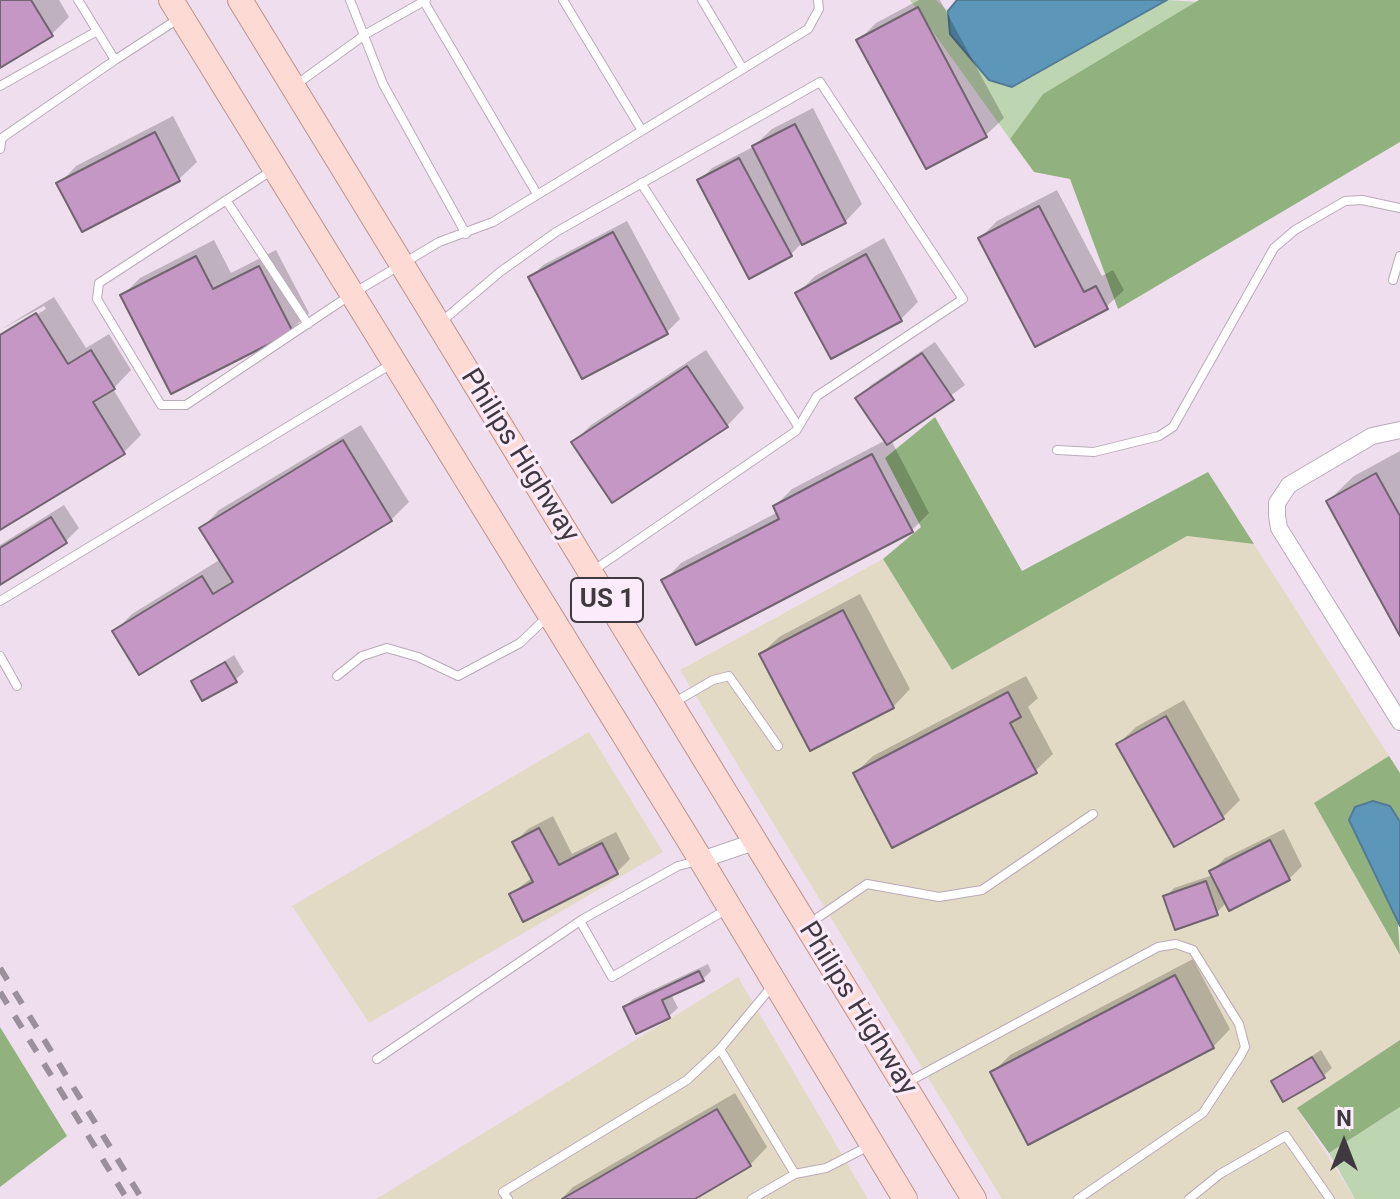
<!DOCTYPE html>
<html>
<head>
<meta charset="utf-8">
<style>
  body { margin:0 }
  #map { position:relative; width:1400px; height:1199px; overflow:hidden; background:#efdfee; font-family:Roboto,sans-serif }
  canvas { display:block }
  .north { position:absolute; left:1304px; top:1103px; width:80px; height:80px; -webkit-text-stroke:6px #fcecfb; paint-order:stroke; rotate:0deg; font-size:22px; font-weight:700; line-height:32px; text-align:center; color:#403a40 }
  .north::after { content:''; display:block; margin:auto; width:28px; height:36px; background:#403a40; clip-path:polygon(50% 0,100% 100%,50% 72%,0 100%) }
</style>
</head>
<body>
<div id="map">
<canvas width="1400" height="1199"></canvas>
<div class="north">N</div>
</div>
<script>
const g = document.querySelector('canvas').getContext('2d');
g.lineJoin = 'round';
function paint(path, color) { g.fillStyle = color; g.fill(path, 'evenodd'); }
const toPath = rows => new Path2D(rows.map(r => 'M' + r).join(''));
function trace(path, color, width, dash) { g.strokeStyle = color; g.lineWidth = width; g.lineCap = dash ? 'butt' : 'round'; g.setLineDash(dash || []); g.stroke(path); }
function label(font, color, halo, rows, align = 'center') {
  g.font = font + ' Roboto,sans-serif'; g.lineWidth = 6; g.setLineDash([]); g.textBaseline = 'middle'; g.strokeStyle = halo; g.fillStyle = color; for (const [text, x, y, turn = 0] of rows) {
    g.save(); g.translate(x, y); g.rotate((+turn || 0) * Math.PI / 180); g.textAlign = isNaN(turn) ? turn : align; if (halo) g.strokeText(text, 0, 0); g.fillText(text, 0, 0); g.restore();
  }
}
paint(toPath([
  [1187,536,1254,544,1389,756,1314,803,1400,955,1400,1040,1297,1108,1355,1199,1002,1199,680,670,883,559,952,670],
  [589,732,663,852,369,1023,292,906],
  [738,977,868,1199,376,1199]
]), '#e3dac5');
paint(toPath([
  [910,0,936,0,948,11,950,34,1012,87,1167,0,1199,2,1043,94,1010,139],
  [1400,1107,1400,1199,1355,1199,1329,1153]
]), '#bdd5b0');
paint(toPath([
  [1199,0,1400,0,1400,142,1118,309,1070,179,1034,172,1010,139,1043,94],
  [935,417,1022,571,1208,472,1254,544,1187,536,952,670,883,559,921,527,885,458],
  [1389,756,1400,773,1400,822,1390,806,1400,955,1314,803],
  [0,1027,67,1136,0,1187],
  [1400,1040,1400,1107,1329,1153,1297,1108]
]), '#91b27e');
const water = toPath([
  [957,0,1167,0,1012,87,989,80,950,34,948,11,957,0],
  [1373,801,1390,806,1400,822,1400,926,1349,820,1355,807,1373,801]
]);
paint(water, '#5c97ba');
trace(water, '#547b95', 2);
paint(toPath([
  [0,0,59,0,69,17,52,34,0,65],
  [919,0,940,0,1004,118,986,135,927,167,859,40,876,23],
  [813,108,862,204,845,222,802,243,791,254,699,181,712,168,753,147,772,129],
  [173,116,197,162,179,179,83,229,59,184,76,166],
  [1057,190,1102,276,1113,270,1124,290,1106,307,980,238,997,221],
  [627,221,680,319,667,332,530,278,543,265],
  [884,238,918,302,901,319,798,293,815,276],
  [214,240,231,273,276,250,309,313,291,330,123,295,140,278],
  [54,297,86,348,109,334,131,370,113,389,141,435,124,452,0,527,0,337,46,309,44,306,0,330],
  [935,342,965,385,891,440,929,513,912,530,664,581,681,563,778,512,775,506,792,489,886,440,858,398,871,385],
  [706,350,744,408,727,426,613,500,574,442,591,425],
  [361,425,409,502,391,520,140,672,115,631,132,614,221,559,202,528,219,510],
  [1400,451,1400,632,1328,501,1354,476],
  [64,505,79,528,66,541,0,582,0,545],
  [860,594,910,689,893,707,761,654,779,637],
  [234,655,244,672,235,680,193,682],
  [1026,676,1038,698,1028,707,1053,754,1035,771,855,773,873,756],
  [1184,700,1240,800,1222,818,1118,744,1136,727],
  [553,816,572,854,616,832,630,859,617,872,524,919,511,894,533,877,515,842,528,829],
  [1284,829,1302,866,1289,879,1227,902,1216,913,1166,897,1174,888,1213,875,1212,871,1225,858],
  [1193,959,1230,1029,1213,1047,992,1073,1010,1055],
  [708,964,711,971,703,979,671,994,678,1008,669,1016,636,1031,625,1007,633,999],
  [1321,1050,1332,1068,1323,1076,1273,1081],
  [735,1093,767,1147,750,1165,691,1199,561,1199,573,1187]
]), '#0003');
const building = toPath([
  [0,0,31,0,53,36,0,68,0,0],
  [918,7,987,137,926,169,856,40,918,7],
  [795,124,846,223,802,245,752,146,795,124],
  [155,132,180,181,82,232,56,183,155,132],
  [739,158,792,256,749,279,697,180,739,158],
  [1039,206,1084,292,1096,286,1108,309,1035,347,978,238,1039,206],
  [613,232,668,334,582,379,528,277,613,232],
  [866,254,902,321,831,359,795,293,866,254],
  [196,256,213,289,259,266,293,332,171,394,120,295,196,256],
  [36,313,68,364,91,350,115,389,93,402,125,454,0,530,0,335,36,313],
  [922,353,954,400,887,445,855,398,922,353],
  [687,366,728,427,612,503,571,442,687,366],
  [343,440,392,521,139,675,112,631,202,576,213,594,233,582,199,528,343,440],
  [872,454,913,532,696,645,661,580,779,519,773,506,872,454],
  [1376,473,1400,516,1400,636,1326,501,1376,473],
  [51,517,67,543,0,585,0,548,51,517],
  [843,610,894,708,810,751,759,654,843,610],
  [225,662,237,682,202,701,191,681,225,662],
  [1008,692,1021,717,1010,723,1037,773,892,848,853,773,1008,692],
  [1166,716,1224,819,1174,847,1116,744,1166,716],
  [539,828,559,865,602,843,618,874,523,922,509,894,533,882,512,842,539,828],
  [1270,840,1290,880,1229,911,1209,871,1270,840],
  [1206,881,1218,915,1175,930,1163,896,1206,881],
  [699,971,704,981,662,1000,670,1018,636,1034,623,1007,699,971],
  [1175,975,1214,1048,1028,1145,990,1072,1175,975],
  [1312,1057,1325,1078,1283,1102,1271,1081,1312,1057],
  [717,1109,751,1166,695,1199,562,1199,717,1109]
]);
paint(building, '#c597c4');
trace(building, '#716370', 2);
const lane = toPath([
  [78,0,115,60,178,19],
  [350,0,383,84,466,234],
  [423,0,537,194],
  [563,0,641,129],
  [702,0,743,69],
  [297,84,366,34,426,0],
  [0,86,97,31],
  [0,149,2,138,115,60],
  [271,171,99,283,97,299,161,405,186,405,352,294,439,242,493,222,808,29,819,9,818,0],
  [641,183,798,426],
  [226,200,308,324],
  [1393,280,1400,256],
  [441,322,500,272,556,232,820,82,963,299,817,396,796,431,594,570],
  [1057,450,1094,452,1159,436,1173,427,1274,248,1295,230,1345,201,1362,200,1400,208],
  [0,601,393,363],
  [0,656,17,686],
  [337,676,362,656,387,648,418,657,458,676,520,643,546,618],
  [675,702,713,680,729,676,778,746],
  [580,921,612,977,729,908],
  [810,923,867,884,939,897,982,890,1093,814],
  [720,1049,795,1174],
  [377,1059,583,919,678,866,697,861],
  [908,1082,1158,947,1176,944,1193,950,1239,1024,1245,1047,1241,1055,1203,1113,1078,1199],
  [508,1199,503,1192,687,1080,720,1049,773,985],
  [752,1199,795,1174,826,1168,871,1145],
  [1189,1199,1220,1174,1286,1136,1330,1199]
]);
const street = toPath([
  [1400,430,1372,436,1289,485,1277,503,1277,516,1279,528,1400,722],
  [701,860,754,842]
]);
const primary = toPath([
  [171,0,701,860,905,1199],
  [240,0,974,1199]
]);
trace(lane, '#baabb9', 10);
trace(street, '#baabb9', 18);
trace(primary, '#bb928e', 26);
trace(lane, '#fff', 8);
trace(street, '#fff', 16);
trace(primary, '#fedad4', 24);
trace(toPath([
  [0,968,142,1199],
  [0,992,127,1199]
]), '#9a8f9a', 6, [14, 14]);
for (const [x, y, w] of [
  [607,600,72]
]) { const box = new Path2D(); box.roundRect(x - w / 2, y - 22, w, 44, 6); g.fillStyle = '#fcecfb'; g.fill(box); trace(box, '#403a40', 2); }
label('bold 26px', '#403a40', null, [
  ["US 1",607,600]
]);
label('28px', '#403a40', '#fcecfb', [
  ["Philips Highway",519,456,58],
  ["Philips Highway",857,1009,58]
]);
</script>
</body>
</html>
